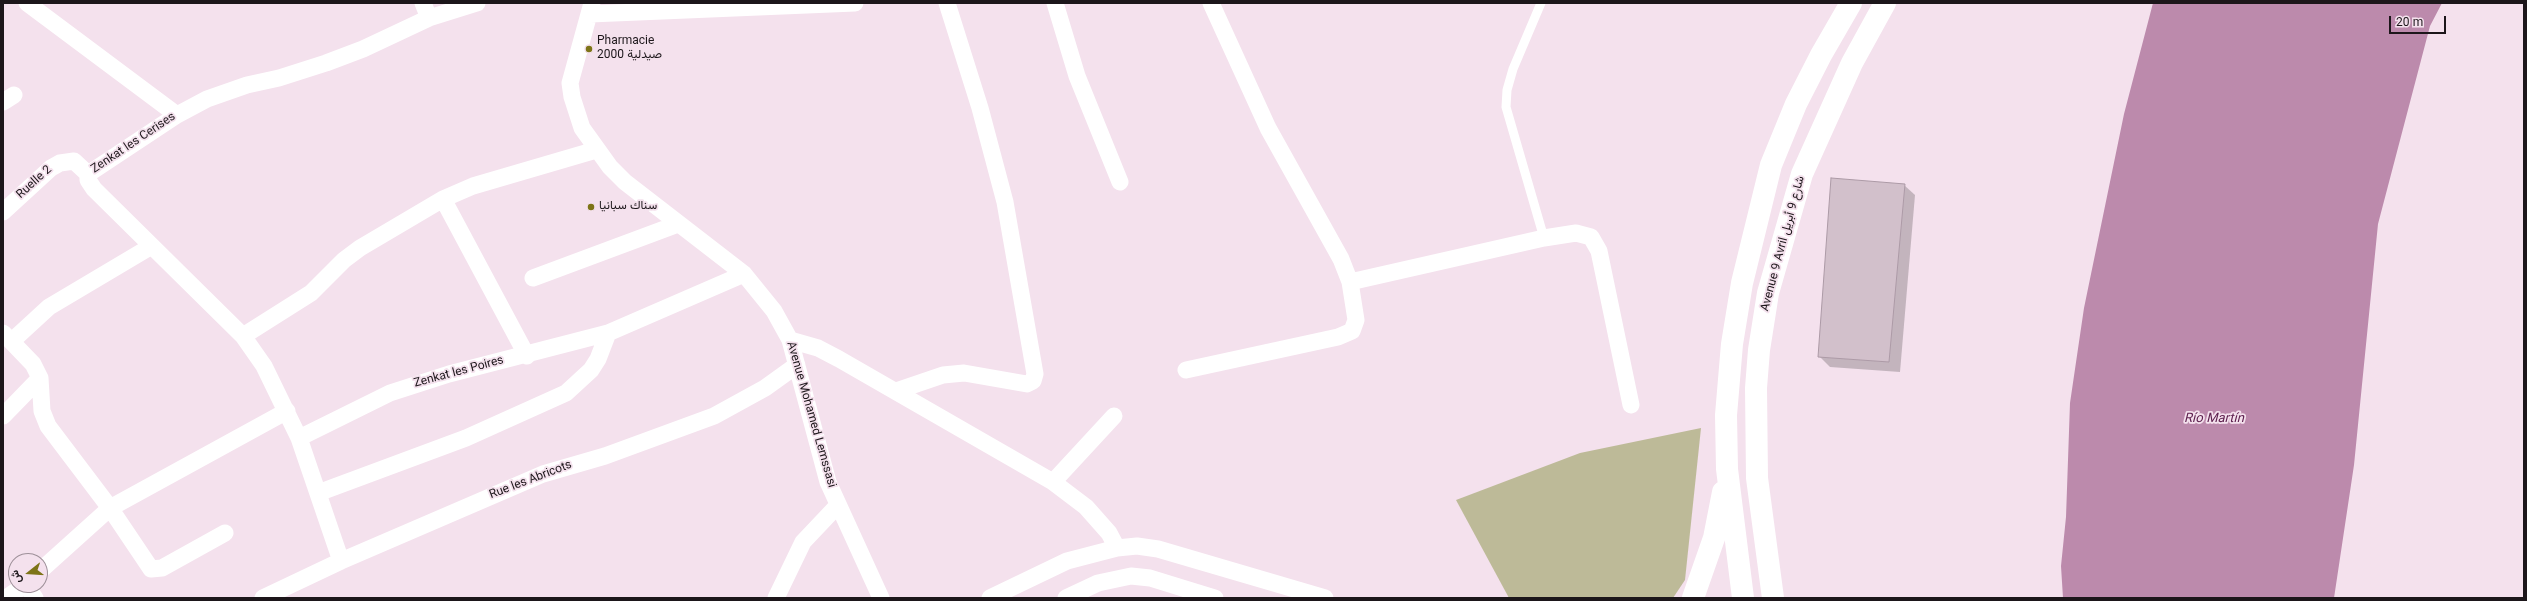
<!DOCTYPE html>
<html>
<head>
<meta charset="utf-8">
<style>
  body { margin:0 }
  #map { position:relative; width:2527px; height:601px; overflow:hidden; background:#f4e1ed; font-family:Georgia,Vazirmatn,serif }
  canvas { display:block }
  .frame { position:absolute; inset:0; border:4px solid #1c161a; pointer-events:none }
  .north { position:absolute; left:8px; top:553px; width:40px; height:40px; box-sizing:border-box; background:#f4e1ed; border:1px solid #9e9099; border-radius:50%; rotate:253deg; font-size:11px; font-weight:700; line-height:16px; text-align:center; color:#1c161a }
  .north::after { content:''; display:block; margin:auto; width:14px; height:18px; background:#7d7417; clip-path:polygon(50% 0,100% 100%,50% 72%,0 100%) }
  .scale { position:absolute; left:2389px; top:16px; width:57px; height:18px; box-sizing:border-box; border:2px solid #1c161a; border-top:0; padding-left:5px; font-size:12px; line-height:14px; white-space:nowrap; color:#1c161a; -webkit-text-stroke:3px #f4e1ed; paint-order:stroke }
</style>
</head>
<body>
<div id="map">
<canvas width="2527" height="601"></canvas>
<div class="frame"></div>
<div class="north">ش</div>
<div class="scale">20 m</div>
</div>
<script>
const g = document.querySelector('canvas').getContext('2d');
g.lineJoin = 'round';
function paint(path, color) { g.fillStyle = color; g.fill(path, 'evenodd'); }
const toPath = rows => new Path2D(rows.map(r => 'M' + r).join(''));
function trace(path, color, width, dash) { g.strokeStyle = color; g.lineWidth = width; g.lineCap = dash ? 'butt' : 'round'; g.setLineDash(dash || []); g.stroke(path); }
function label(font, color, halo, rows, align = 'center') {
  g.font = font + ' Georgia,Vazirmatn,serif'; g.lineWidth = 3.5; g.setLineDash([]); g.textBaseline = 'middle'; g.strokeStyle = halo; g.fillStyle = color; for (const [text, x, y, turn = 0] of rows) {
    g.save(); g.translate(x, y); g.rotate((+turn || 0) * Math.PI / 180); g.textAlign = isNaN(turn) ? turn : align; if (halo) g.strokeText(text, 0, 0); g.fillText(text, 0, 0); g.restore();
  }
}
paint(toPath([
  [1701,428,1685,580,1673,598,1509,598,1456,500,1580,453]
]), '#bdba98');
paint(toPath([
  [2153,3,2442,3,2430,26,2378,224,2354,465,2334,598,2063,598,2061,566,2066,517,2070,403,2084,308,2124,114]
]), '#bc8aac');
paint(toPath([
  [1904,185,1915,195,1900,372,1830,367,1819,356]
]), '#0003');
const building = toPath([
  [1831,178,1905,184,1889,362,1818,357,1831,178]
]);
paint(building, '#d2c0cb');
trace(building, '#ac9aa6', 1);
trace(toPath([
  [1541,3,1513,69,1507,90,1506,107,1544,238]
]), '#fff', 9);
trace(toPath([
  [27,3,177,115],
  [423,3,429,18],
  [592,3,570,83,572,97,582,128,610,167,625,182,744,274,774,311,790,340,828,482,881,598],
  [1055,3,1077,76,1120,182],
  [590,14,855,3],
  [3,102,14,95],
  [443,199,527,356],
  [3,212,51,168,60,163,74,161,88,174],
  [533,278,678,224],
  [1350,282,1544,238,1576,233,1591,237,1599,251,1631,405],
  [3,333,33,364,40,378,42,411,48,426,110,508,151,569,162,568,225,533],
  [243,336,311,293,344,260,360,248,443,199,473,186,596,150],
  [790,340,818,348,839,359,1053,482,1086,507,1109,533,1117,548],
  [12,341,49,307,150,247],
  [1186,370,1338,337,1352,331,1356,320,1350,282,1341,259,1268,128,1211,3],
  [896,391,943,375,964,373,1027,384,1033,381,1035,374,1005,202,980,108,947,3],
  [3,416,40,378],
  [299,438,264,366,243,336,94,189,88,180,88,174,177,115,207,99,247,85,279,78,326,63,363,49,429,18,477,3],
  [1053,482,1114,416],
  [318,493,466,438,566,393,591,370,598,359,608,333],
  [341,561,299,438,390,393,449,374,608,333,744,274],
  [40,571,110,508,287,411],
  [26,585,35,598],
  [6,598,25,585],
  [263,598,341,561,543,474,605,456,714,416,765,388,797,365],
  [776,598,803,542,838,505],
  [990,598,1067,561,1117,548,1137,546,1158,549,1325,598],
  [1066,598,1098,583,1131,576,1150,578,1215,598]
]), '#fff', 17);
trace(toPath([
  [1693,598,1714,538,1723,492],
  [1743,598,1727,469,1726,415,1732,344,1742,283,1771,165,1796,104,1821,55,1851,3],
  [1773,598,1757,478,1756,388,1759,350,1768,293,1802,174,1852,63,1885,3]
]), '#fff', 22);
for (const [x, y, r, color] of [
  [589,49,4,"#7d7417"],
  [591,207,4,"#7d7417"]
]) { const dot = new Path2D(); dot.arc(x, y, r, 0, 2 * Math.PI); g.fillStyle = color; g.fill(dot); trace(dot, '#f4e1ed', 1.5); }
label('12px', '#1c161a', '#f4e1ed', [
  ["Pharmacie",597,42],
  ["2000 صيدلية",597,56],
  ["سناك سبانيا",599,207]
], 'left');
label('12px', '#1c161a', '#f4e1ed', [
  ["Zenkat les Cerises",134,144,-34],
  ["Ruelle 2",35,183,-42],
  ["Avenue 9 Avril شارع 9 أبريل",1784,244,-75],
  ["Zenkat les Poires",459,373,-15],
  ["Avenue Mohamed Lemssasi",810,415,74],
  ["Rue les Abricots",531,481,-21]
]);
label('italic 13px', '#5e214f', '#f4e1ed', [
  ["Río Martín",2214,420]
]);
</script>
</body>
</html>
